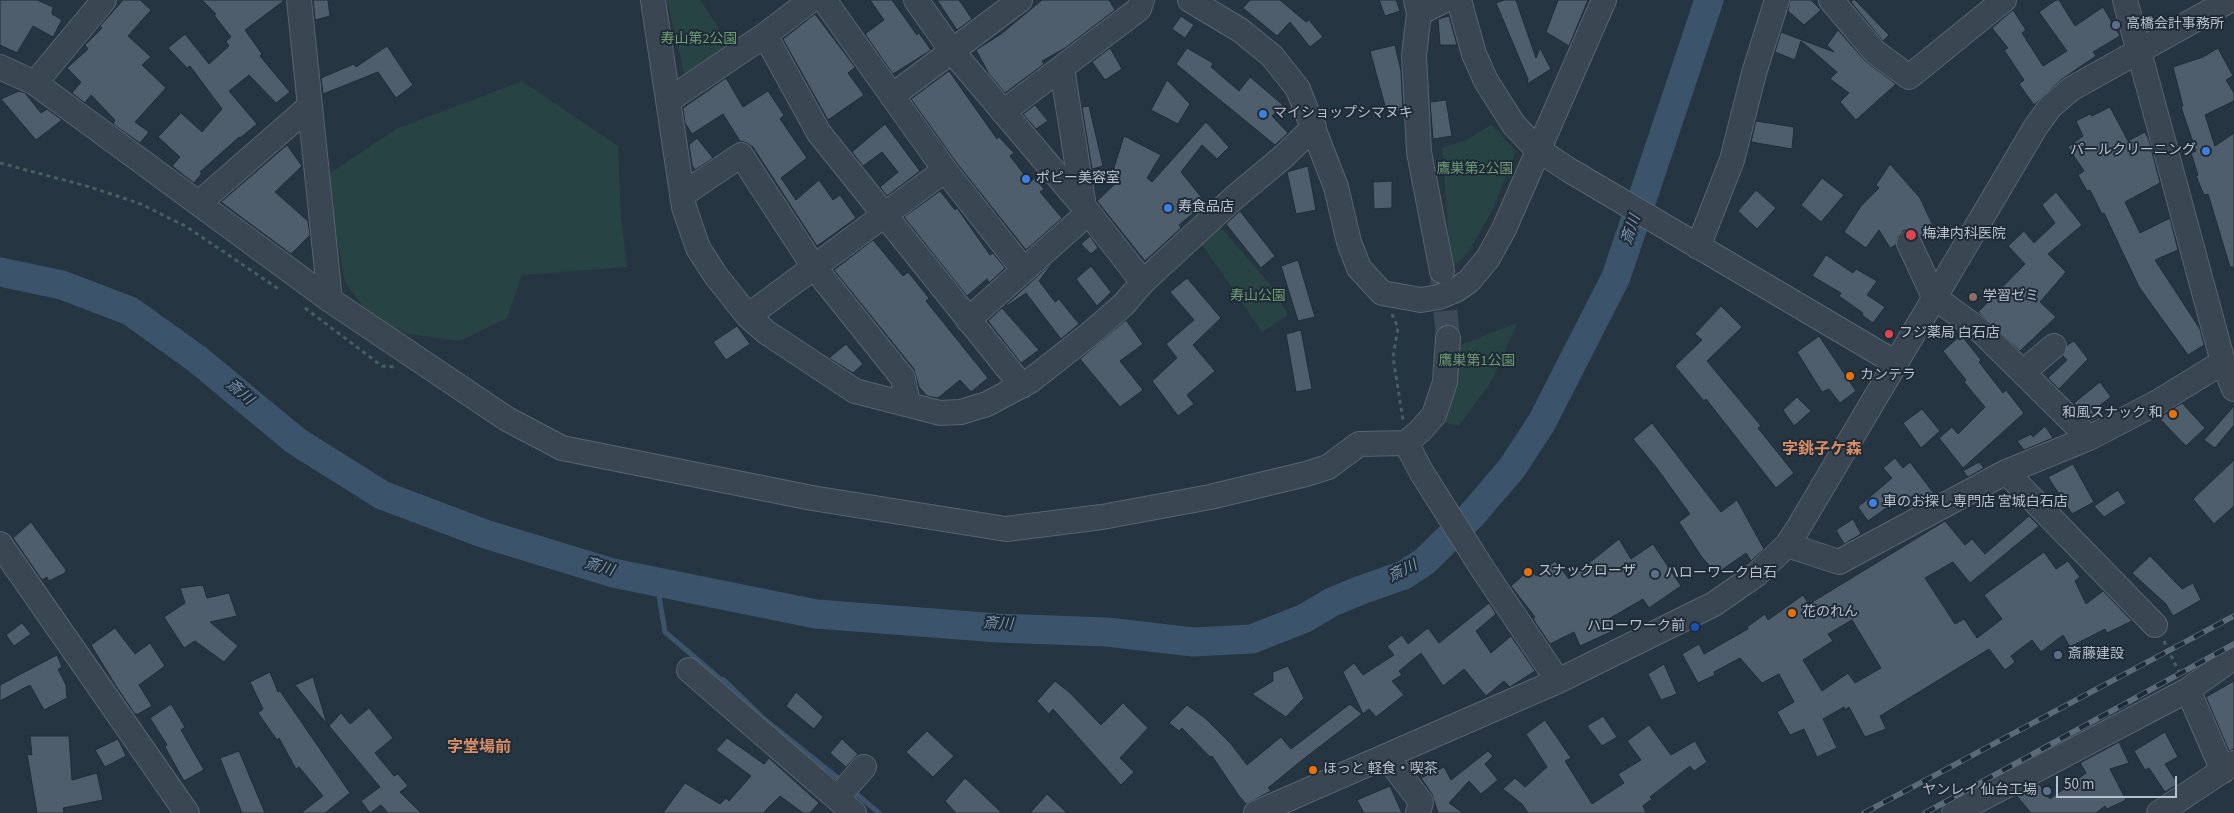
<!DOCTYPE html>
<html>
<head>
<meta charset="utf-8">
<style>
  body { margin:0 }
  #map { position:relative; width:2234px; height:813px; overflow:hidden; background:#263542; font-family:"Source Sans 3",sans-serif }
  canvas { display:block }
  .scale { position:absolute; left:2056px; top:776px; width:121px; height:22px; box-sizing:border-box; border:2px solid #b7c1cc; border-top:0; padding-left:6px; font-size:15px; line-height:18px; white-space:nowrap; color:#b7c1cc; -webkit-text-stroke:4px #1f2b37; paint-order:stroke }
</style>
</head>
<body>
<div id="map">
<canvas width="2234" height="813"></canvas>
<div class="scale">50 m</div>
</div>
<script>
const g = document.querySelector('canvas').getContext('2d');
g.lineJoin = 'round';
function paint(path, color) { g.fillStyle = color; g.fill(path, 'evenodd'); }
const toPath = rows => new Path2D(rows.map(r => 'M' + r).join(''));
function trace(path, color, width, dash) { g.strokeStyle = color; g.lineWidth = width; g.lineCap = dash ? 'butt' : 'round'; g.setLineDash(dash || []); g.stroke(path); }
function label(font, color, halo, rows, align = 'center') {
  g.font = font + ' "Source Sans 3","Noto Sans JP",sans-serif'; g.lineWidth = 4; g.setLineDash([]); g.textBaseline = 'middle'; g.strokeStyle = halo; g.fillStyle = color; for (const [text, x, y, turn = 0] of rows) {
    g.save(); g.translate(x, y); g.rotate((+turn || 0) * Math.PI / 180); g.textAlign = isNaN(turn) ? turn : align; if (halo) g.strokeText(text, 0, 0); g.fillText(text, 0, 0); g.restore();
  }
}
paint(toPath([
  [667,0,700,0,730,45,685,78],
  [522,81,618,146,621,217,627,267,522,275,507,318,460,341,410,334,375,323,345,282,324,177,396,129],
  [1491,125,1516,151,1494,207,1469,251,1451,270,1442,148,1466,140],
  [1220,226,1274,289,1288,315,1262,332,1201,243],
  [1517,323,1491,382,1459,426,1441,422,1455,347]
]), '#284343');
trace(toPath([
  [660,583,659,596,665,632,719,678,724,680,763,718,843,782],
  [853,791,879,813]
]), '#3b546b', 5);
trace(toPath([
  [0,272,62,285,130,311,197,359,296,441,382,495,485,534,613,573,816,614,998,628,1107,632,1193,642,1252,639,1305,618,1332,602,1361,590,1404,575,1425,561,1471,516,1512,468,1542,422,1616,277,1709,0]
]), '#3b546b', 29);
const building = toPath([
  [0,0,37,0,53,7,52,14,62,20,53,37,33,26,17,53,0,45,0,0],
  [123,0,140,0,151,10,128,36,151,57,142,65,166,88,135,122,149,132,140,143,113,124,115,120,91,95,85,103,72,93,81,82,67,68,88,49,85,45,102,28,100,26,123,0],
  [202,0,285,0,245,30,262,54,260,56,290,92,276,103,249,75,229,91,257,124,240,138,239,137,200,172,202,173,194,183,172,166,180,157,158,137,181,113,202,132,222,109,190,66,187,68,168,48,185,34,209,64,229,46,226,41,231,37,214,15,216,14,202,0],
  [313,0,328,0,330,16,315,20,313,0],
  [870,0,892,0,917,35,919,33,931,50,893,74,865,34,884,20,870,0],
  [937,0,959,0,972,19,957,30,937,0],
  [1042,0,1109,0,1115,10,1065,48,1042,61,1044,64,1005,93,989,74,976,50,1001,34,1042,0],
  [1250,0,1280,0,1306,22,1309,20,1323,37,1310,47,1290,22,1277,36,1243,8,1250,0],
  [1379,0,1396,0,1400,11,1385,16,1379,0],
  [1504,0,1516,0,1536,58,1540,48,1551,69,1527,84,1528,79,1496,3,1504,0],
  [1558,0,1588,0,1569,46,1546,32,1558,0],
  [1790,0,1811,0,1821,10,1804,25,1788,11,1790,0],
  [1852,0,1855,0,1889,35,1883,41,1851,2,1852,0],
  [2056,0,2059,0,2075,26,2103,7,2120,36,2093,52,2096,56,2062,79,2034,105,2019,84,2024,80,2004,50,2008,48,1992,28,2013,10,2026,30,2022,33,2043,66,2067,51,2039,12,2056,0],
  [815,14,855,67,848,73,864,95,828,120,783,39,815,14],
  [1181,16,1194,25,1185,38,1172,29,1181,16],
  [1449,16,1457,45,1440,45,1438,19,1449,16],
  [1838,30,1865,61,1896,84,1856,120,1840,102,1849,93,1830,79,1837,72,1801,41,1795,60,1775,52,1781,32,1834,52,1827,45,1838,30],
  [1395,45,1401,71,1403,110,1387,113,1370,51,1395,45],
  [387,46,413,85,396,98,378,72,323,94,321,78,354,64,356,67,387,46],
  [1110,48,1122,69,1105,80,1092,62,1110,48],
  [1187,48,1213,63,1211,67,1239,91,1250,77,1283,105,1272,116,1288,133,1275,145,1176,64,1187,48],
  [2218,48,2233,76,2226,80,2234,93,2234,101,2205,115,2215,146,2234,133,2234,267,2230,267,2208,194,2204,195,2196,176,2198,175,2191,153,2196,151,2181,107,2183,106,2173,67,2203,57,2218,48],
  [949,71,997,139,999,137,1014,153,1010,156,1030,182,1035,178,1044,189,1040,192,1062,218,1026,250,956,162,911,99,949,71],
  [726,78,743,107,768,91,784,115,780,119,807,158,781,178,796,200,819,180,833,200,840,195,856,218,817,246,753,147,747,143,740,141,723,114,692,134,685,123,683,108,726,78],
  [1167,80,1190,104,1178,124,1151,110,1167,80],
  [19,91,25,93,41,113,47,109,62,120,36,140,1,99,19,91],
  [1446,100,1452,136,1433,139,1430,102,1446,100],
  [1035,105,1048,121,1036,129,1023,114,1035,105],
  [1089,106,1103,166,1092,169,1082,107,1089,106],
  [2110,107,2128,141,2145,132,2149,140,2160,183,2125,202,2140,233,2170,218,2178,250,2155,260,2200,329,2204,345,2188,355,2139,287,2104,213,2102,214,2090,190,2087,191,2078,175,2084,171,2068,147,2083,136,2076,121,2090,114,2092,116,2110,107],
  [1756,121,1794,127,1792,149,1751,142,1756,121],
  [1206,122,1229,147,1217,159,1202,145,1181,172,1206,203,1179,225,1181,228,1145,261,1097,201,1117,182,1111,177,1124,136,1161,155,1147,178,1152,182,1206,122],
  [885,124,920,171,887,196,880,187,898,172,882,152,863,166,852,152,885,124],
  [697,138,713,158,695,170,692,165,689,145,697,138],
  [287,145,302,166,275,192,308,221,310,235,291,254,221,202,287,145],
  [1890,164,1920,198,1935,230,1921,237,1916,232,1904,230,1898,236,1896,245,1890,248,1879,230,1866,248,1844,232,1861,206,1879,188,1876,185,1890,164],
  [1308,166,1316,210,1296,214,1287,172,1308,166],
  [1822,178,1844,195,1821,222,1801,205,1822,178],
  [1392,181,1392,208,1374,209,1373,182,1392,181],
  [1756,190,1776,208,1757,229,1738,211,1756,190],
  [940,191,955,210,957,208,990,255,993,253,1005,268,989,283,987,279,967,296,904,217,940,191],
  [2056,192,2082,225,2048,254,2066,272,2040,302,2056,317,2020,351,1978,312,2025,264,2008,246,2024,231,2034,243,2055,223,2042,205,2056,192],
  [1240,211,1275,256,1261,268,1226,224,1240,211],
  [1090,236,1098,248,1091,254,1081,244,1090,236],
  [873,240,903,276,908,272,929,298,926,301,988,378,971,392,960,380,938,398,927,396,919,387,914,369,834,270,873,240],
  [1826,255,1853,273,1856,269,1877,281,1867,295,1885,307,1873,323,1862,315,1863,313,1839,296,1841,293,1812,276,1826,255],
  [1055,260,1039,281,1055,302,1059,299,1079,324,1061,339,1026,293,1007,306,1006,305,1055,260],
  [1298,260,1315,317,1298,321,1281,266,1298,260],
  [1091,266,1111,292,1097,306,1076,279,1091,266],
  [1187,278,1221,318,1193,345,1215,371,1187,395,1194,404,1178,416,1152,381,1177,358,1166,344,1194,320,1170,292,1187,278],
  [1721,306,1742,327,1707,361,1761,426,1758,428,1794,473,1776,488,1706,399,1704,401,1675,366,1702,340,1695,334,1721,306],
  [1002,308,1039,350,1021,363,988,321,1002,308],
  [1126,320,1143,344,1120,361,1143,390,1120,407,1080,359,1126,320],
  [737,326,750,344,726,360,713,342,737,326],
  [1301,330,1312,389,1296,392,1286,334,1301,330],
  [1961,335,1981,360,1979,362,2003,393,2006,390,2024,413,1963,468,1939,438,1952,427,1958,434,1985,407,1964,382,1966,380,1943,351,1961,335],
  [1819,336,1856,391,1840,403,1829,389,1822,392,1797,352,1819,336],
  [2074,341,2088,359,2059,389,2048,378,2067,360,2063,356,2067,345,2074,341],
  [846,344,863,364,853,373,829,358,846,344],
  [2100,382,2111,397,2092,411,2099,417,2092,421,2074,403,2100,382],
  [1797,397,1811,411,1794,426,1783,410,1797,397],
  [2182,403,2205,428,2186,446,2159,418,2182,403],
  [2234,406,2234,425,2215,448,2204,440,2234,406],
  [1922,409,1940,431,1921,448,1903,423,1922,409],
  [1652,423,1721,512,1737,500,1764,549,1751,561,1746,553,1716,574,1701,556,1679,522,1690,514,1656,467,1633,439,1652,423],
  [2045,426,2053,438,2024,450,2017,441,2031,434,2033,437,2045,426],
  [1895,458,1903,468,1910,462,1935,495,1911,508,1902,497,1868,521,1858,507,1892,478,1883,468,1895,458],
  [2234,460,2234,506,2214,524,2193,499,2234,460],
  [1979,462,1984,468,1968,477,1963,471,1979,462],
  [2073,464,2094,502,2072,514,2048,477,2073,464],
  [2118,490,2126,503,2104,517,2094,506,2118,490],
  [2029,516,2039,526,1970,583,1953,562,1925,578,1955,624,1964,619,1977,638,2002,619,1984,595,2044,552,2056,569,2068,561,2080,577,2075,581,2086,604,2103,591,2132,621,2107,633,2105,629,2070,647,2063,635,2041,652,2032,640,2011,656,2015,662,2005,670,1989,649,1880,716,1886,729,1865,737,1849,707,1845,710,1844,707,1823,719,1837,748,1817,757,1804,729,1790,735,1777,712,1794,702,1779,674,1762,683,1740,658,1714,672,1715,675,1698,683,1682,654,1699,644,1704,654,1748,629,1747,627,1765,614,1768,620,1803,595,1809,604,1945,521,1965,545,1972,539,1985,554,2029,516],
  [1852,620,1881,668,1855,683,1848,673,1822,691,1803,660,1833,641,1828,634,1852,620],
  [1853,519,1861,534,1844,544,1836,530,1853,519],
  [31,522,66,570,65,573,49,581,47,577,42,580,13,538,31,522],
  [1619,539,1631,559,1653,544,1681,586,1649,608,1643,599,1607,620,1613,631,1580,646,1574,632,1550,644,1533,619,1535,617,1511,586,1530,569,1536,576,1555,561,1569,579,1619,539],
  [2150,556,2182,589,2193,583,2201,600,2173,616,2166,604,2132,573,2150,556],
  [203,585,207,598,229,593,237,616,210,622,238,646,224,662,195,641,184,648,164,617,185,603,180,588,203,585],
  [1489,603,1496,614,1476,631,1491,653,1511,636,1535,671,1510,687,1504,681,1486,696,1464,669,1443,686,1421,653,1399,671,1402,675,1392,681,1404,695,1376,717,1369,709,1363,714,1343,672,1354,663,1363,675,1394,655,1387,646,1402,635,1408,644,1428,628,1439,643,1489,603],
  [22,623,31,634,14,646,6,635,22,623],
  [115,628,135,654,150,643,165,666,139,685,152,706,138,714,135,714,116,686,91,645,115,628],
  [57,655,62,667,58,669,66,685,67,698,44,710,30,685,0,701,0,685,57,655],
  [1664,664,1677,694,1661,700,1648,674,1664,664],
  [1288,666,1304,698,1286,717,1252,694,1273,681,1273,672,1288,666],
  [270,672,278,692,280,691,350,793,325,813,301,813,323,796,299,767,296,769,279,738,277,740,258,713,263,709,250,682,270,672],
  [313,677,327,724,295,685,313,677],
  [1055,681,1069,692,1101,725,1123,703,1148,728,1120,758,1134,772,1121,785,1053,709,1049,714,1037,701,1055,681],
  [2234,681,2234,749,2229,751,2206,697,2234,681],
  [796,692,823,717,814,729,786,706,796,692],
  [171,704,185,727,181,730,204,770,184,781,165,747,167,745,150,718,171,704],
  [1350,704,1362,714,1301,761,1268,788,1271,791,1246,804,1239,796,1212,756,1210,757,1182,728,1179,731,1169,723,1187,705,1205,718,1231,744,1247,765,1281,737,1291,749,1350,704],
  [369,708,393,738,375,753,394,776,398,774,408,786,400,792,421,813,388,813,381,805,370,813,361,801,380,787,329,726,341,713,350,724,369,708],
  [1603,716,1617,737,1602,746,1587,726,1603,716],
  [1545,720,1571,758,1565,761,1592,804,1624,783,1618,774,1641,760,1627,741,1649,725,1671,755,1695,741,1707,762,1694,771,1690,766,1650,797,1652,799,1643,806,1646,813,1528,813,1522,804,1503,789,1515,778,1525,787,1547,767,1526,734,1545,720],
  [927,731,954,756,933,777,906,752,927,731],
  [2165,732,2178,757,2165,764,2178,784,2165,792,2149,768,2145,770,2134,751,2165,732],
  [30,736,69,736,72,780,97,773,103,800,63,808,64,813,37,813,27,754,32,755,30,736],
  [727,738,764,764,769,758,819,803,810,813,803,813,780,796,763,813,663,813,685,783,720,804,726,798,729,801,751,776,716,750,727,738],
  [118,739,126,756,105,767,95,750,118,739],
  [842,739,858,754,846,767,830,753,842,739],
  [2119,742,2129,763,2110,769,2126,800,2107,809,2105,806,2096,813,2031,813,2017,796,2039,784,2050,799,2086,773,2080,763,2119,742],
  [239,751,265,813,242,813,220,758,239,751],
  [1488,751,1493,756,1485,764,1498,780,1481,794,1469,781,1449,803,1463,813,1438,813,1432,794,1421,778,1444,767,1451,780,1488,751],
  [965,778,1002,813,956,813,945,801,965,778],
  [1390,786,1402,813,1364,813,1357,800,1390,786],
  [1047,794,1067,813,1030,813,1047,794]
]);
paint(building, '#4f5e6d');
trace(building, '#212d39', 1);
trace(toPath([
  [1442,275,1448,338]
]), '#3c4a57', 24, [24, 12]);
const minor = toPath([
  [299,0,330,300],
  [653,0,684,207,698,248,716,276,748,316,766,332,855,391,940,413,961,412,987,404,1030,381,1091,333,1124,304,1143,282,1235,197,1283,157,1314,127],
  [824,0,945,170,1023,269],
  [916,0,952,51,1084,207,1143,282],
  [1190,0,1240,30,1272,56,1298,89,1336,187,1349,242,1359,268,1382,293,1421,300,1439,297,1456,290,1469,281,1488,258,1504,229,1604,0],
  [1416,0,1419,13,1414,55,1419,152,1442,271],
  [1459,0,1474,54,1486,81,1514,125,1537,149,1569,170,1896,363],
  [1831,0,1875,52,1909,77,2004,0],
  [2125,0,2223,362,2234,389],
  [1419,13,1445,0],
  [765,35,819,133,1022,386],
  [0,67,35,83,330,300,507,419,562,448,812,498,1006,529,1102,517,1210,497,1306,474,1328,467,1359,444,1406,443,1420,431,1434,415,1445,382,1448,338],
  [1062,68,1084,207],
  [35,83,104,0],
  [892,96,1020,0],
  [669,100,765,35,811,0],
  [1003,112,1139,9,1142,0],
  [682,195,741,155,814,267,903,378,908,404],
  [199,203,310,106],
  [1909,243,1934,297,1982,332,2089,438],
  [1698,247,1732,160,1754,73,1777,0],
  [748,316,945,170],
  [968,320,1088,213],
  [2023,372,2054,346],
  [1406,443,1422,473,1484,571,1558,681],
  [2006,472,2155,625],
  [0,544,187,813],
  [1787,545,1839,562,2006,472,2089,438,2158,402,2223,362],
  [689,670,854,813],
  [2188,690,2223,771],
  [1386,756,1421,802,1418,813],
  [837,798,864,767],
  [1256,813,1558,681,1714,604,1757,574,1787,545,1797,530,2035,128,2050,107,2071,89,2230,0],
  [1954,813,2188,690,2234,657],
  [2159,813,2234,763]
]);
trace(minor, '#58646f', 26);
trace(toPath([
  [0,163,90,187,141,204,187,227,280,290],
  [305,308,382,366,395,367],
  [1392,314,1398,328,1393,357,1403,420],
  [2164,641,2180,674]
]), '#465f5f', 3, [4, 4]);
trace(minor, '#3a4652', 24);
const rail = toPath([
  [1864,813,2234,616],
  [1925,813,2234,644]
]);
trace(rail, '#5c6b79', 5.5);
trace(rail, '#1f2b37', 4, [11]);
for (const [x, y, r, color] of [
  [2116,25,5,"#5c6f8a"],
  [1263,114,5,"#3f7fe0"],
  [2206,151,5,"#3f7fe0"],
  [1026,179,5,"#3f7fe0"],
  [1168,208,5,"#3f7fe0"],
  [1911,235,6,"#e0444e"],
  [1973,297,5,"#8d6e63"],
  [1889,334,5,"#e0444e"],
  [1850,376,5,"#e8710a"],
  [2173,414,5,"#e8710a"],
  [1873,503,5,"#3f7fe0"],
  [1528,572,5,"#e8710a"],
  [1655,574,5,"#5c6f8a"],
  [1792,613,5,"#e8710a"],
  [1695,627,5,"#1a4fb4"],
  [2058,655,5,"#5c6f8a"],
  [1313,770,5,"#e8710a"],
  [2047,791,5,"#5c6f8a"]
]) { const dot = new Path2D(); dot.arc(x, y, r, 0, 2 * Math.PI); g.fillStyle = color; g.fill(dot); trace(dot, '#1f2b37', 2); }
label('14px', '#b7c1cc', '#1f2b37', [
  ["高橋会計事務所",2126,25],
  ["マイショップシマヌキ",1273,114],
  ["パールクリーニング",2196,151,"right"],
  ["ポピー美容室",1036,179],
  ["寿食品店",1178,208],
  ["梅津内科医院",1922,235],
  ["学習ゼミ",1983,297],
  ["フジ薬局 白石店",1899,334],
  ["カンテラ",1860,376],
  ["和風スナック 和",2163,414,"right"],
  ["車のお探し専門店 宮城白石店",1883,503],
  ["スナックローザ",1538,572],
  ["ハローワーク白石",1665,574],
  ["花のれん",1802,613],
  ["ハローワーク前",1685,627,"right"],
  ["斎藤建設",2068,655],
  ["ほっと 軽食・喫茶",1323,770],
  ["ヤンレイ 仙台工場",2037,791,"right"]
], 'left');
label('14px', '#6e9d74', '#1f2b37', [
  ["寿山第2公園",699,40],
  ["鷹巣第2公園",1475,170],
  ["寿山公園",1258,297],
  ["鷹巣第1公園",1477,362]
]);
label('italic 15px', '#7795af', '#1f2b37', [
  ["斎川",1632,230,-71],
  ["斎川",239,393,40],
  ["斎川",599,568,16],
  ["斎川",1403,572,-26],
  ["斎川",998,625,3]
]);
label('bold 16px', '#d88d66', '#1f2b37', [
  ["字銚子ケ森",1822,450],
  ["字堂場前",479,748]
]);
</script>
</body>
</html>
